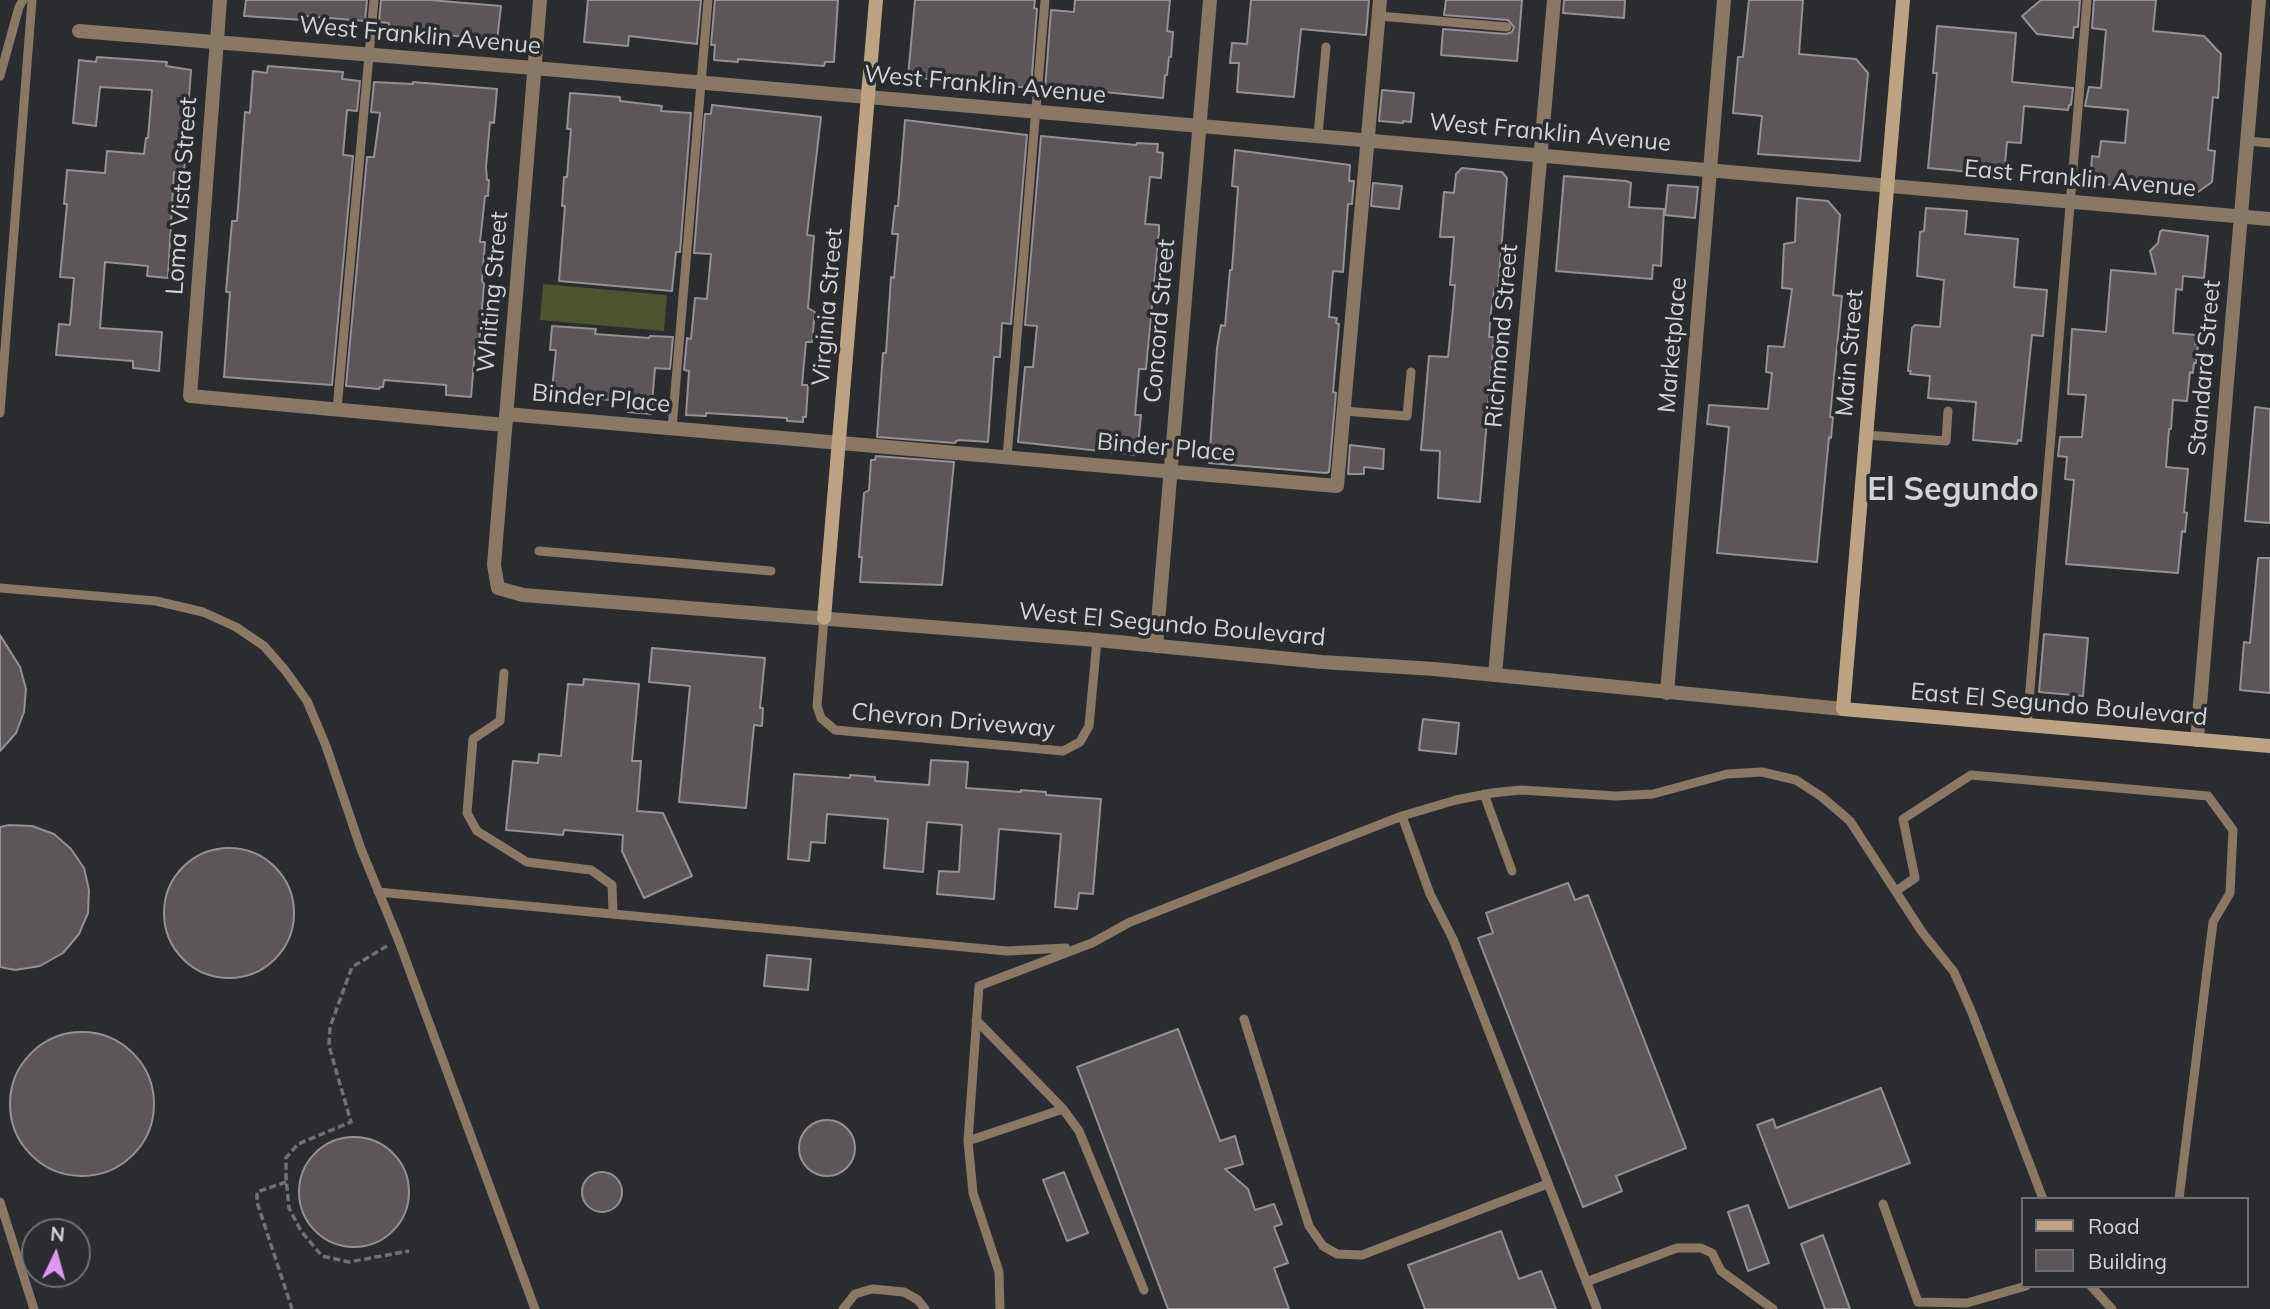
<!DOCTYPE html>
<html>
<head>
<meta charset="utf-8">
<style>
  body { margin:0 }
  #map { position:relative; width:2270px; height:1309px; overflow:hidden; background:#2a2c30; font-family:Mulish,sans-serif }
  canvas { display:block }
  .legend { position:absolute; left:2021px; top:1197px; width:228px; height:91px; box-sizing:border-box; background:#2a2c30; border:2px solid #6e6f73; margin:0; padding:9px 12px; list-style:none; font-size:21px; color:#d3d4d7 }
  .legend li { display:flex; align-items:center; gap:14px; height:35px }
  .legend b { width:35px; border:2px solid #6e6f73 }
  .north { position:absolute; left:21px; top:1218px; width:70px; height:70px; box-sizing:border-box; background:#2a2c30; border:2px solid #6e6f73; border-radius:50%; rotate:5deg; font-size:19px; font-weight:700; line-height:28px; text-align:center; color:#d3d4d7 }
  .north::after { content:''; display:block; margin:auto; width:24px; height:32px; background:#de98f2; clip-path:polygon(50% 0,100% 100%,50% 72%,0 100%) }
</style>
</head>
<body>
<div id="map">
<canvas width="2270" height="1309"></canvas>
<ul class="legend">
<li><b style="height:9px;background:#bda383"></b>Road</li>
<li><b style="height:19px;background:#5c5659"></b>Building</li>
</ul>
<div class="north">N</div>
</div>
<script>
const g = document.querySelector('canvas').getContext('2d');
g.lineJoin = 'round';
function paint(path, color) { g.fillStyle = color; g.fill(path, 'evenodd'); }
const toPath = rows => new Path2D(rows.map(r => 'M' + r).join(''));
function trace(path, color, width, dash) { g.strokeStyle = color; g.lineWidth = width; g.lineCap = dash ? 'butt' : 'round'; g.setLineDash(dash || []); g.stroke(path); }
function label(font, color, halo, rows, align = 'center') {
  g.font = font + ' Mulish,sans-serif'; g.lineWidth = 7; g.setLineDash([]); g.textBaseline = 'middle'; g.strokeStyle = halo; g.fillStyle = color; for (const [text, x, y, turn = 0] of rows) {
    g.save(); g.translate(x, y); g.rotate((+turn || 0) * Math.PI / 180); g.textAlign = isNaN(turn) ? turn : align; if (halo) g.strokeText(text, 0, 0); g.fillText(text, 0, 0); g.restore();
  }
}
paint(toPath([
  [543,284,667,295,664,331,540,320]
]), '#4b542f');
const building = toPath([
  [246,0,367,0,365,21,304,16,304,20,244,16,246,0],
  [381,0,430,0,501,6,497,40,415,32,415,36,388,34,389,23,379,22,381,0],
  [588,0,701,0,697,44,629,36,628,46,584,42,588,0],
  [715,0,838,0,834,62,825,62,824,66,738,59,738,62,714,60,715,45,711,45,715,0],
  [915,0,1035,0,1034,8,1037,9,1031,88,908,77,915,0],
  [1075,0,1170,0,1167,31,1173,32,1171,57,1169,57,1167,75,1165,75,1163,98,1075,89,1075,92,1045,90,1051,10,1074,12,1075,0],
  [1251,0,1369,0,1366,35,1301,29,1294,97,1237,92,1239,63,1230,63,1232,43,1247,44,1251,0],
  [1446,0,1522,0,1517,61,1441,55,1443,29,1506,34,1512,32,1514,27,1508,20,1444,15,1446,0],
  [1564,0,1625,0,1624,18,1563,13,1564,0],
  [1749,0,1803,0,1799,54,1856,59,1868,73,1860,161,1758,154,1762,116,1733,113,1738,57,1743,57,1749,0],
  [2041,0,2080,0,2078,27,2074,27,2073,38,2037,34,2022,16,2041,0],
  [2094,0,2156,0,2153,31,2204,36,2221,54,2218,98,2213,97,2208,150,2215,151,2212,182,2198,192,2090,183,2092,156,2099,157,2101,141,2125,143,2128,110,2085,106,2089,87,2101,88,2106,30,2092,28,2094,0],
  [1937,26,2016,33,2012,82,2073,88,2071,105,2069,105,2068,110,2024,106,2021,143,2007,142,2004,175,1928,168,1937,73,1933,73,1937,26],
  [97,57,167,62,166,66,191,70,189,97,185,97,181,141,181,149,186,150,184,172,174,172,168,278,147,276,148,266,105,262,100,328,162,332,159,371,133,368,133,361,56,355,59,324,70,325,74,278,60,277,67,204,64,204,67,170,105,173,107,151,144,154,146,138,148,138,152,90,100,87,96,126,73,123,79,60,96,62,97,57],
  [268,66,343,72,342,79,360,81,357,111,347,110,343,155,353,156,332,385,224,377,230,292,226,292,232,221,237,221,245,112,250,113,253,71,267,73,268,66],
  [374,82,413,84,413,82,497,89,494,123,490,122,486,167,487,180,489,180,488,196,485,196,480,242,485,242,482,281,484,284,479,347,475,350,471,397,446,395,446,385,384,380,383,387,380,387,379,389,346,386,367,157,374,157,380,113,371,112,374,82],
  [1382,90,1414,93,1411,122,1403,121,1403,123,1379,121,1382,90],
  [570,93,620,97,620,101,662,106,661,111,691,113,680,252,676,252,672,291,559,281,565,206,562,206,564,177,567,177,571,129,567,129,570,93],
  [712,105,821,117,807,235,814,236,808,308,815,312,812,342,806,342,802,385,808,385,806,417,803,417,803,422,787,421,787,418,706,413,706,416,686,415,689,371,684,370,687,338,691,339,695,298,707,299,711,254,694,253,705,114,711,114,712,105],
  [905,120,1027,135,1011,324,1002,323,1000,357,994,357,988,442,960,440,956,441,955,443,877,437,883,353,886,353,891,277,894,278,898,234,892,234,895,206,898,206,905,120],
  [1041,136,1136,145,1137,143,1158,144,1157,152,1163,153,1161,178,1150,177,1145,224,1159,225,1159,232,1146,369,1139,369,1135,415,1141,415,1137,455,1018,442,1025,367,1033,367,1037,326,1025,325,1041,136],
  [1235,150,1350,165,1349,181,1354,181,1352,204,1348,204,1343,272,1333,271,1329,317,1337,318,1336,323,1339,324,1333,392,1336,393,1329,472,1326,473,1209,463,1217,348,1221,325,1225,326,1230,270,1232,270,1238,187,1232,186,1235,150],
  [1462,168,1502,172,1507,178,1498,289,1494,289,1494,291,1491,311,1489,337,1494,337,1480,502,1438,498,1440,451,1421,450,1429,356,1448,357,1453,308,1455,285,1450,285,1454,237,1440,237,1444,192,1454,193,1456,174,1462,168],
  [1564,176,1626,181,1631,183,1629,207,1664,209,1661,266,1653,265,1652,279,1556,271,1564,176],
  [1373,183,1402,186,1399,209,1371,206,1373,183],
  [1668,185,1698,187,1695,218,1665,215,1668,185],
  [1797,198,1828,201,1840,215,1833,295,1842,296,1830,417,1833,417,1831,438,1829,437,1817,562,1717,553,1729,427,1707,424,1709,405,1768,409,1772,373,1766,372,1768,346,1784,347,1792,289,1782,288,1784,244,1795,242,1797,198],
  [1926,208,1967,211,1965,234,2018,239,2014,287,2047,290,2043,336,2032,335,2021,441,2018,440,2017,444,1973,440,1976,402,1928,398,1930,376,1910,374,1911,371,1908,371,1912,328,1915,325,1940,327,1944,280,1917,276,1920,232,1924,231,1926,208],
  [2162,230,2208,236,2204,278,2183,276,2182,290,2176,289,2173,333,2196,335,2195,344,2198,345,2196,363,2194,363,2193,373,2190,372,2187,401,2173,400,2171,429,2169,429,2166,467,2188,469,2184,512,2187,513,2185,532,2182,531,2178,573,2066,564,2074,480,2065,479,2067,457,2058,456,2060,437,2082,437,2086,395,2068,394,2072,329,2106,332,2111,270,2156,274,2150,251,2158,243,2160,232,2162,230],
  [552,326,596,329,595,334,649,338,650,336,673,337,670,369,655,368,651,414,628,412,629,402,590,398,590,403,551,399,556,350,550,350,552,326],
  [2255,407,2270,409,2270,523,2245,521,2255,407],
  [1350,445,1384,449,1383,469,1364,467,1364,474,1348,474,1350,445],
  [876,456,954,462,942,585,860,582,862,557,859,557,864,493,869,490,871,460,875,460,876,456],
  [2258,558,2270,558,2270,693,2240,690,2244,642,2250,643,2258,558],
  [2044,634,2088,638,2083,696,2039,692,2044,634],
  [0,635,20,667,26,689,24,712,16,733,0,751,0,635],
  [652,648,765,658,760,708,763,708,762,726,754,725,746,808,679,802,690,686,649,682,652,648],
  [584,679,639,684,632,761,641,761,637,811,663,813,692,876,644,898,622,851,623,835,564,830,563,835,506,830,513,761,538,763,539,754,561,756,568,684,583,685,584,679],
  [1423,719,1459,723,1456,754,1419,750,1423,719],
  [931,760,968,762,966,788,1021,792,1021,790,1046,792,1046,795,1101,799,1093,894,1079,893,1077,909,1055,907,1061,834,999,829,994,899,937,894,939,871,959,872,962,825,927,822,923,872,884,868,888,819,827,814,825,843,811,842,809,861,788,859,794,774,850,778,850,775,875,777,875,781,929,785,931,760],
  [9,825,32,826,54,834,71,849,84,868,89,890,88,913,79,934,63,953,40,966,15,970,0,967,0,827,9,825],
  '164 913a65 65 0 1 1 130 0a65 65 0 1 1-130 0Z',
  [1568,883,1575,900,1588,895,1686,1148,1616,1176,1622,1191,1583,1207,1478,938,1493,933,1486,913,1568,883],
  [767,955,811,959,808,990,764,986,767,955],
  [1178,1029,1220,1141,1235,1136,1243,1164,1225,1169,1248,1189,1255,1210,1274,1204,1282,1224,1274,1227,1288,1263,1274,1268,1289,1309,1168,1309,1077,1067,1178,1029],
  '10 1104a72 72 0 1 1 144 0a72 72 0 1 1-144 0Z',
  [1881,1088,1910,1163,1789,1208,1757,1125,1773,1119,1776,1128,1881,1088],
  '799 1148a28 28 0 1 1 56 0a28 28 0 1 1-56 0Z',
  '299 1192a55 55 0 1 1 110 0a55 55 0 1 1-110 0Z',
  [1064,1172,1088,1233,1067,1241,1043,1180,1064,1172],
  '582 1192a20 20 0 1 1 40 0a20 20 0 1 1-40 0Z',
  [1748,1205,1769,1263,1748,1271,1728,1212,1748,1205],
  [1501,1231,1519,1279,1541,1271,1556,1309,1425,1309,1408,1265,1501,1231],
  [1823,1235,1850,1309,1825,1309,1801,1244,1823,1235]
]);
paint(building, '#5c5659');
trace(building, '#959092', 2);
trace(toPath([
  [387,946,352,967,330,1027,329,1046,351,1122,298,1144,286,1158,286,1177,289,1208,301,1231,322,1256,349,1262,409,1251],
  [286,1182,257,1192,257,1202,292,1309]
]), '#6f7175', 3.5, [7, 3.5]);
trace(toPath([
  [1379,16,1507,27],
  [0,76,19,7,23,0],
  [1318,135,1326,47],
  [2247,141,2270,143],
  [337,409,374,0],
  [1344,411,1407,416,1411,372],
  [0,413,32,0],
  [672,428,708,0],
  [1866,435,1946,441,1948,411],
  [1007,457,1045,0],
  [539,551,771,571],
  [0,588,156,601,203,612,236,627,264,646,285,670,307,701,326,746,361,849,398,939,535,1309],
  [824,618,817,706,821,718,835,730,1063,751,1080,742,1089,726,1097,640],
  [504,673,500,721,473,739,467,813,477,831,527,862,591,870,612,885,613,913],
  [2027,725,2087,0],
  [1484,794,1512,871],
  [1402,816,1430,894,1453,939,1597,1309],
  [1896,891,1915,878,1903,819,1971,775,2208,796,2233,830,2230,893,2213,922,2179,1199],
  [378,892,1007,951,1066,948],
  [1244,1019,1309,1226,1323,1246,1337,1254,1362,1255,1547,1184],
  [976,1020,1063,1109,1079,1131,1144,1290],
  [968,1141,1063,1109],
  [0,1202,34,1309],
  [1883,1204,1918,1302,1967,1303,2026,1286],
  [1586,1282,1677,1248,1701,1248,1712,1253,1721,1271,1773,1309],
  [2091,1286,2112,1309],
  [843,1309,855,1294,872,1289,904,1292,918,1300,925,1309],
  [1000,1309,999,1272,973,1193,968,1141,979,986,1092,943,1130,922,1402,816,1456,800,1492,793,1521,790,1616,796,1653,794,1727,774,1762,772,1796,780,1822,797,1850,821,1922,932,1954,972,1972,1013,2043,1199]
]), '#897864', 9);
trace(toPath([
  [220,0,190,396,505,425],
  [540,0,494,565,498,588,523,595,1097,640,1322,662,1434,669,1843,709],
  [79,31,534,68,2270,219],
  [506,414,1337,486,1380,0],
  [1156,646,1210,0],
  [1495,675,1554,0],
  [1667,693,1724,0],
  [2197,740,2259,0]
]), '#897864', 14);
trace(toPath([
  [1903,0,1843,709,2270,746],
  [824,618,876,0]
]), '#bda383', 14);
label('24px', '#d3d4d7', '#2a2c30', [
  ["West Franklin Avenue",420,36,5],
  ["West Franklin Avenue",985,85,5],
  ["West Franklin Avenue",1550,133,5],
  ["East Franklin Avenue",2080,179,5],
  ["Loma Vista Street",182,196,-86],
  ["Whiting Street",493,292,-85],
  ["Virginia Street",828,307,-85],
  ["Concord Street",1160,321,-85],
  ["Richmond Street",1502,336,-85],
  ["Marketplace",1673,345,-85],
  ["Main Street",1850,353,-85],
  ["Standard Street",2205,368,-85],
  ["Binder Place",601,399,5],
  ["Binder Place",1166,448,5],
  ["West El Segundo Boulevard",1172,625,5],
  ["East El Segundo Boulevard",2059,705,5],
  ["Chevron Driveway",953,721,5]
]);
label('bold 32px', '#d3d4d7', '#2a2c30', [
  ["El Segundo",1953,490]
]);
</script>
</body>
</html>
